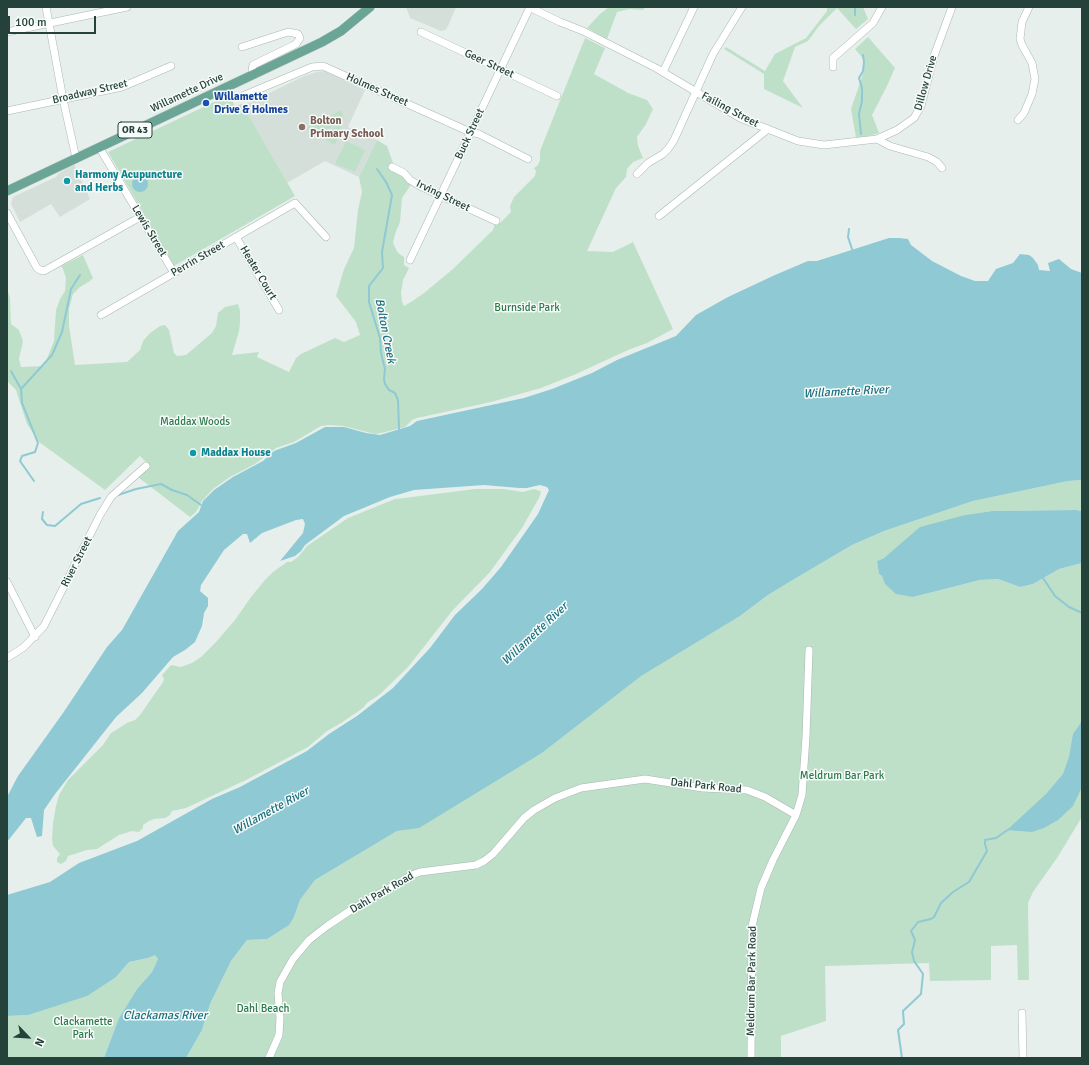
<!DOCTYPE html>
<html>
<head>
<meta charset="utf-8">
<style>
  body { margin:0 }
  #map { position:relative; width:1089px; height:1065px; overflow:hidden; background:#e6efeb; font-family:Signika,sans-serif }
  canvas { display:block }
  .frame { position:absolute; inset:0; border:8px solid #24423a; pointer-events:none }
  .north { position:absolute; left:8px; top:1017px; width:40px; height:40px; -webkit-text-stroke:3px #f7fbf9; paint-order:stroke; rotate:115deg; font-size:11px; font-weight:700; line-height:16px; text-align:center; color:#24423a }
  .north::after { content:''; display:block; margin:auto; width:14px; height:18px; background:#24423a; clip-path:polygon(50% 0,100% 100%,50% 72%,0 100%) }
  .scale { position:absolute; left:8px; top:16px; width:88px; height:18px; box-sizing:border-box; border:2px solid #24423a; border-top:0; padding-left:5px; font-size:12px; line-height:14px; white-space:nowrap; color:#24423a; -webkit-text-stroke:3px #f7fbf9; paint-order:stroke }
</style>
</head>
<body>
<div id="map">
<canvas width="1089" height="1065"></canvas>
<div class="frame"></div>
<div class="north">N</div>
<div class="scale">100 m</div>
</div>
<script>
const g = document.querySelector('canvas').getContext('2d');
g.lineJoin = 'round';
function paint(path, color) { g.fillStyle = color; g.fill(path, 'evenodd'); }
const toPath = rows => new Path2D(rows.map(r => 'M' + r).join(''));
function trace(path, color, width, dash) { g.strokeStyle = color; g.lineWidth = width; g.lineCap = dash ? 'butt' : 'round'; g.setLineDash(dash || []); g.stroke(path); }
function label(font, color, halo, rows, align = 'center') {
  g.font = font + ' Signika,sans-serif'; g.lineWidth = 3; g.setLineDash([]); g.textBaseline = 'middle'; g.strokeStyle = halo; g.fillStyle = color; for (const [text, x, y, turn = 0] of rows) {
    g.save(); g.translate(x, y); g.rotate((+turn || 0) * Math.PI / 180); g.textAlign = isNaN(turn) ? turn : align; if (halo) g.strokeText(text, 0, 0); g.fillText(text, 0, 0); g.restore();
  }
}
paint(toPath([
  [406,7,456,7,448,26,445,30,441,31,410,18],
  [324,71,365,90,348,127,377,140,359,177,325,161,287,183,243,106,304,76,317,72],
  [74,164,90,199,60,217,51,204,20,222,11,204,13,197,56,177,58,174]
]), '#d4dfda');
paint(toPath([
  [609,7,646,7,643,10,630,9,617,12,607,39,587,28,600,14],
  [827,7,863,7,868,19,856,29,837,8,819,26,808,41,795,47,783,81,803,108,764,89,764,74,724,49,726,47,765,71,775,54,806,38,827,11],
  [868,37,895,68,887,86,872,115,879,133,868,136,856,138,851,109,862,77,865,61,855,49],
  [585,38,605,48,594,74,628,93,647,100,653,109,646,124,637,137,638,146,643,158,633,162,627,169,626,177,616,188,587,251,613,252,633,242,673,329,647,343,628,350,576,374,541,388,491,402,417,418,412,420,405,427,381,433,375,434,343,426,328,425,321,426,294,442,276,448,255,464,230,477,213,489,202,501,196,512,190,517,138,477,149,465,140,456,105,490,39,442,27,424,16,390,7,381,7,289,10,298,11,324,19,330,23,341,19,359,21,367,44,366,54,341,56,310,60,299,65,291,66,278,63,269,61,266,83,255,93,278,90,281,80,287,73,294,69,309,69,326,75,365,127,362,140,350,143,341,150,333,160,326,165,325,169,330,174,353,177,356,186,355,212,333,216,326,218,313,225,307,238,304,240,311,240,323,239,331,232,355,259,352,257,357,289,372,296,358,301,354,335,338,344,342,360,335,356,322,336,296,344,269,354,248,358,210,362,192,359,177,377,140,387,146,393,163,391,169,412,183,402,198,400,222,395,234,393,243,398,253,404,257,404,265,409,268,403,280,401,293,402,302,404,306,411,302,424,293,453,269,493,230,495,224,500,223,511,212,510,206,514,197,535,176,536,171,534,168,538,165,540,160,540,151],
  [229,95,235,106,242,104,295,196,174,266,108,152],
  [341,110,343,114,340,121,326,131,317,129,315,134,308,130,307,128],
  [339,123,341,129,335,145,326,140,322,134,331,131],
  [346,141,365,150,355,172,335,164],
  [1082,480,1082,511,1076,510,992,511,965,515,901,544,884,558,877,561,879,574,913,597,980,580,998,579,1020,587,1033,584,1059,569,1082,563,1082,817,1057,858,1033,892,1028,903,1029,980,1018,980,1017,945,991,946,991,980,930,981,929,963,825,966,826,1021,781,1036,781,1058,186,1058,202,1030,210,1004,231,961,247,940,267,939,294,917,300,900,315,880,397,831,419,827,542,753,640,676,740,616,768,595,791,581,852,545,884,531,973,501,1068,481],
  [475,489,504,489,523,492,534,489,540,491,541,492,539,498,522,528,490,572,452,611,408,667,379,695,367,703,363,708,341,723,327,731,308,747,246,780,186,808,172,811,170,815,165,818,154,819,149,821,143,825,143,828,139,832,131,831,126,833,119,835,97,849,87,850,68,856,66,861,61,864,57,862,57,858,60,854,53,846,52,840,53,823,56,806,59,795,68,780,103,745,111,733,127,723,135,720,140,715,163,682,164,679,162,675,171,665,181,667,192,663,201,657,216,642,235,620,251,597,265,580,273,572,287,562,291,562,298,557,307,546,348,518,395,499,404,498],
  [155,954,158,959,152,972,137,989,119,1018,104,1058,7,1058,7,1016,28,1015,116,977,129,962,148,958]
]), '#bfe0c8');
paint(toPath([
  '132 184a8 8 0 1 1 16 0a8 8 0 1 1-16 0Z',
  [889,238,899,238,908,239,911,245,932,261,961,276,975,281,988,281,996,269,1013,263,1020,254,1029,255,1033,258,1038,265,1039,270,1050,271,1048,263,1059,259,1071,269,1082,273,1082,480,1068,481,973,501,884,531,852,545,791,581,768,595,740,616,641,676,542,753,419,828,397,831,315,880,300,900,294,917,289,925,267,939,247,940,231,961,210,1004,202,1030,186,1058,104,1058,119,1018,137,989,152,972,158,959,155,955,148,958,129,962,116,977,87,996,28,1015,7,1016,7,895,50,882,79,863,137,841,212,799,240,787,307,751,329,734,357,716,393,688,430,648,455,615,482,589,501,567,538,514,549,490,547,487,540,485,527,488,519,488,484,485,414,490,390,497,344,516,305,545,301,551,295,556,280,561,303,533,305,524,303,519,296,520,262,533,250,543,247,534,243,534,224,550,201,585,200,591,208,598,208,606,204,613,202,626,195,642,185,650,173,657,142,693,116,717,55,794,44,810,42,836,37,837,31,818,26,818,7,842,7,797,18,776,63,713,107,647,122,630,178,531,199,512,203,501,214,490,233,477,263,461,274,451,296,443,325,427,344,427,366,433,380,435,410,426,417,421,524,398,552,389,592,373,617,360,676,336,696,315,728,297,775,275,808,261,817,261],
  [1076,510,1082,511,1082,563,1059,569,1033,584,1020,587,998,579,980,580,913,597,896,594,885,584,882,576,879,574,877,561,884,558,920,527,965,515,992,511],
  [1082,721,1082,787,1073,806,1058,820,1044,828,1032,832,1007,830,1046,794,1063,774,1069,757,1073,734]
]), '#8ec9d4');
trace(toPath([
  [855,7,855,15],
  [861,134,859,114,862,101,862,88,859,78,863,71,864,62,863,55],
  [377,169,386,182,392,195,382,252,383,268,369,286,369,302,380,338,381,353,385,369,384,379,385,384,389,390,395,393,398,400,399,429],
  [849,229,848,237,852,249],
  [11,371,21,389,22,403,38,443,35,452,22,456,20,461,34,481],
  [21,389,52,355,62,332,71,289,80,275],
  [118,495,136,489,161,484,172,490,187,495,201,505],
  [43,512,42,519,47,525,55,526,81,504,100,498],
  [1043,578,1055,596,1069,607,1082,613],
  [902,1058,898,1030,904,1024,903,1011,921,994,923,974,914,961,912,952,915,940,911,931,918,922,931,919,934,917,941,903,953,892,969,882,987,851,985,844,985,840,996,838,1009,829]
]), '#8ec9d4', 2);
const minor = toPath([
  [46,7,63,99,76,158],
  [529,7,560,22,583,31,656,68,740,118,798,141,824,145,877,139,897,130,914,118,921,106,934,56,952,7],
  [7,32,127,7],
  [421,32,557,96],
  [242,47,288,32,298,34,300,38,296,44,253,65,252,69,254,74],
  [833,67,833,58,873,23,882,7],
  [663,72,694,7],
  [227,87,233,97,240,97,312,67,323,66,470,132,479,134,528,159],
  [7,111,122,87,171,66],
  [1018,120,1024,113,1032,94,1035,79,1032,63,1022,45,1020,39,1022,22,1029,7],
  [877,139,890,146,928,157,937,162,942,168],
  [99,147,174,273],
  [392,167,404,173,410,180,420,186,496,221],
  [637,174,648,163,663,154,668,149,674,140,713,54,742,7],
  [7,213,37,268,40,270,44,271,140,217],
  [659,216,768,129],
  [236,237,279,310],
  [410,260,530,7],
  [101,315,295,203,326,237],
  [7,582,35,637],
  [7,658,24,647,44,626,100,515,111,497,146,466],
  [1022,1013,1023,1058],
  [269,1058,279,1035,280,1018,278,993,280,982,293,959,309,940,327,926,354,908,412,875,420,872,476,865,484,861,493,854,524,818,534,810,555,798,581,788,645,779,703,788,747,790,765,797,796,815],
  [751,1058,752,926,761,888,773,860,796,815,802,795,806,737,809,650]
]);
const major = toPath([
  [7,191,322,42,341,31,370,7]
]);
trace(minor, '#a8b8b2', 8);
trace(major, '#c2cac8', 10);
trace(minor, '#fff', 7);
trace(major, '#6aa596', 9);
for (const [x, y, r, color] of [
  [206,103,4,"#1a4fb4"],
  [302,127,4,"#8d6e63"],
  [67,181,4,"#0f9aa8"],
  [193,453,4,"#0f9aa8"]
]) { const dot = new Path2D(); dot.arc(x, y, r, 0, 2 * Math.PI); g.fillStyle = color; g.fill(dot); trace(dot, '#f7fbf9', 1.5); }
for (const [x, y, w] of [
  [135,130,34]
]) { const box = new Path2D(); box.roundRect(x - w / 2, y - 8, w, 16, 3); g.fillStyle = '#f7fbf9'; g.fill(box); trace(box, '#24423a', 1); }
label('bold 10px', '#24423a', null, [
  ["OR 43",135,130]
]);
label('11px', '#24423a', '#f7fbf9', [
  ["Geer Street",489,64,25],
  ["Dillow Drive",926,83,-74],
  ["Holmes Street",377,90,24],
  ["Broadway Street",90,92,-13],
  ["Willamette Drive",187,93,-25],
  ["Failing Street",730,110,28],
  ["Buck Street",470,134,-65],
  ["Irving Street",443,196,26],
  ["Lewis Street",149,231,59],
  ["Perrin Street",198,259,-30],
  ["Heater Court",258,273,59],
  ["River Street",77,562,-63],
  ["Dahl Park Road",706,786,6],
  ["Dahl Park Road",382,893,-30],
  ["Meldrum Bar Park Road",752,981,-89]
]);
label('bold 11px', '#164399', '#f7fbf9', [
  ["Willamette",214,97],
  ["Drive & Holmes",214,110]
], 'left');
label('bold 11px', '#785e54', '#f7fbf9', [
  ["Bolton",310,121],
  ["Primary School",310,134]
], 'left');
label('bold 11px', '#0d838f', '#f7fbf9', [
  ["Harmony Acupuncture",75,175],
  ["and Herbs",75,188],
  ["Maddax House",201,453]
], 'left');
label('11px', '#2d7a4b', '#f7fbf9', [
  ["Burnside Park",527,308],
  ["Maddax Woods",195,422],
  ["Meldrum Bar Park",842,776],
  ["Dahl Beach",263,1009],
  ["Clackamette",83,1022],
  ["Park",83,1035]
]);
label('italic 12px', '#1c6f80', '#f7fbf9', [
  ["Bolton Creek",385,331,79],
  ["Willamette River",846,392,-3],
  ["Willamette River",535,634,-43],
  ["Willamette River",271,811,-29],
  ["Clackamas River",165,1016]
]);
</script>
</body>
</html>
